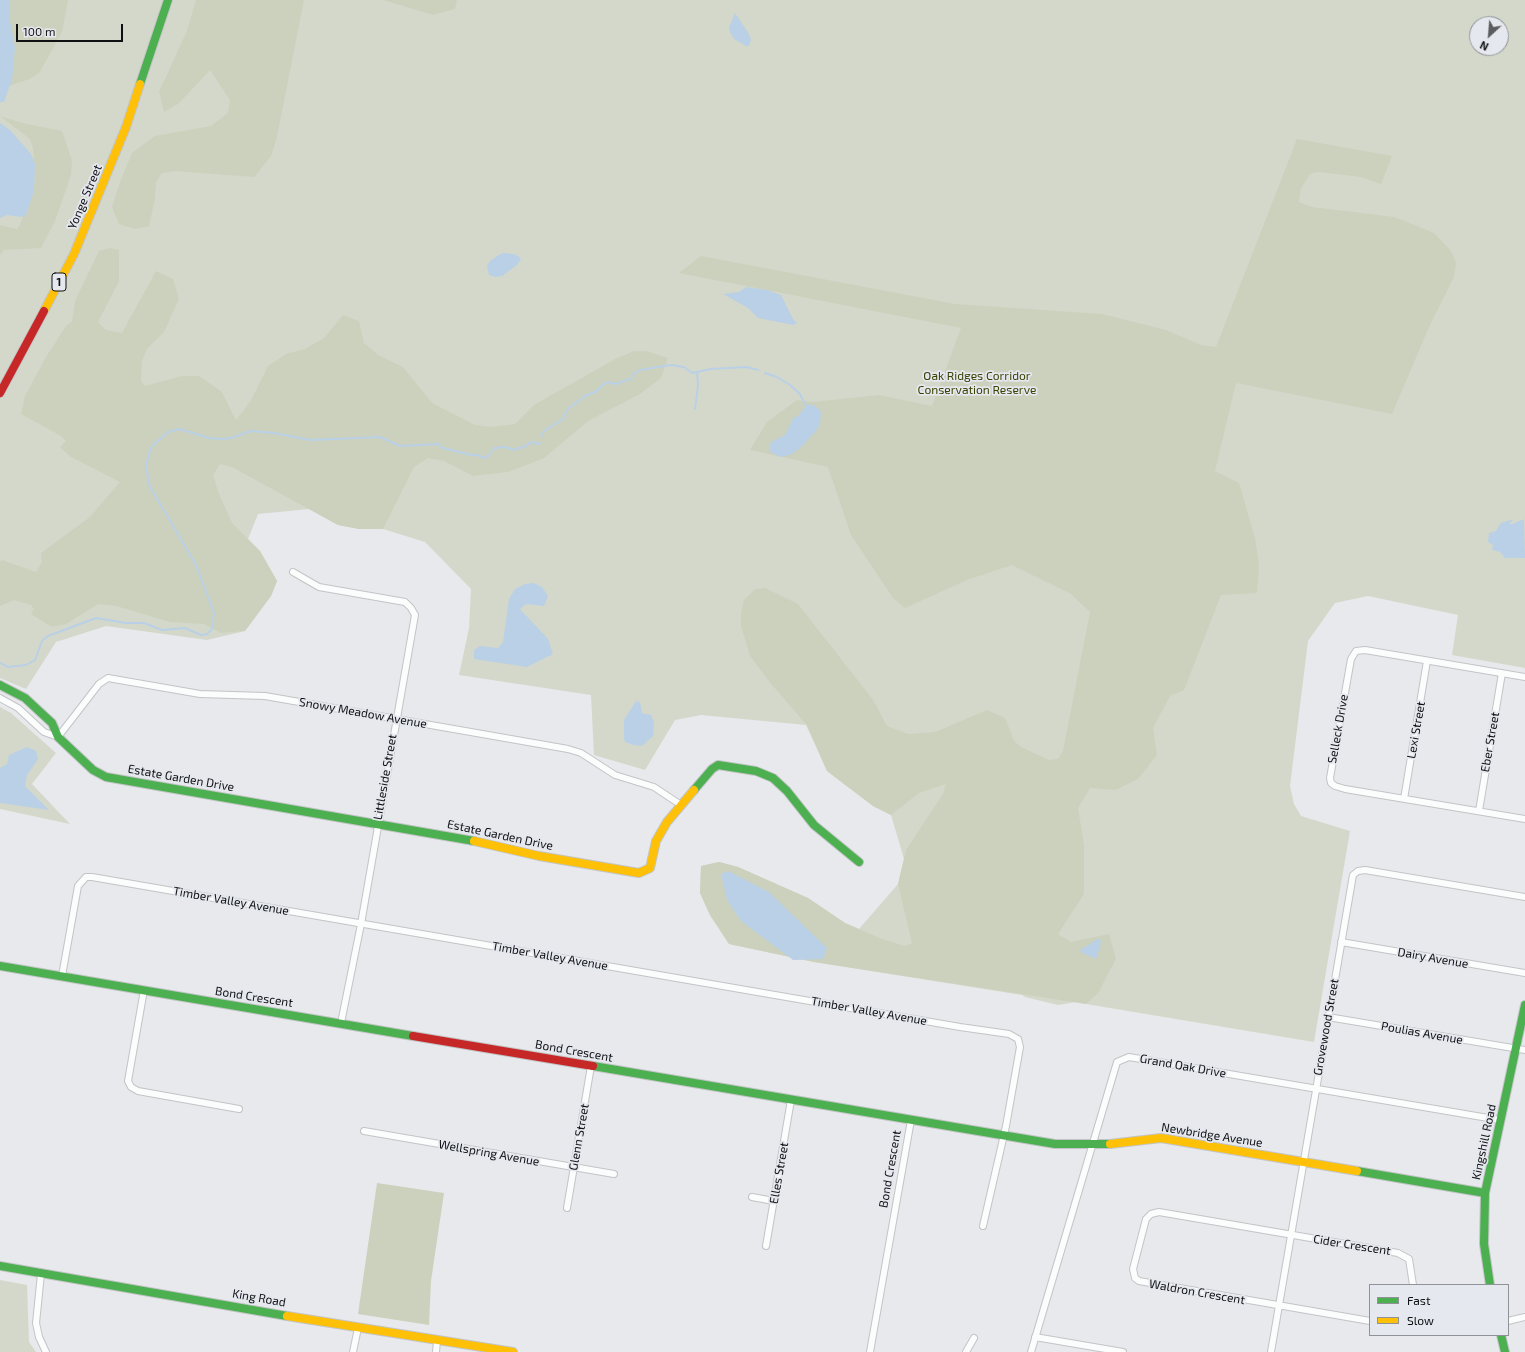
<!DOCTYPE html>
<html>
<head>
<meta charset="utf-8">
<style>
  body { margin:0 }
  #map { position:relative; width:1525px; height:1352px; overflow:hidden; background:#e7e9ec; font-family:"Exo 2",sans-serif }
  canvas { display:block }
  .legend { position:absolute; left:1369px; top:1284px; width:140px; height:52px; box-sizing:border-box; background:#e5e8ee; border:1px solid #8f9296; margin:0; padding:5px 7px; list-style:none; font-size:12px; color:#0f1012 }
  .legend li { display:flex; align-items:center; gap:8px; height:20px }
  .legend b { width:20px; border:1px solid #8f9296 }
  .north { position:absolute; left:1469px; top:16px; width:40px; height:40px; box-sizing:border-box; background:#e5e8ee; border:1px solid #8f9296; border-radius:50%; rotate:206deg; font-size:11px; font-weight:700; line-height:16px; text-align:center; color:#0f1012 }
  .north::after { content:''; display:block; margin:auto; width:14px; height:18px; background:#5b5c5e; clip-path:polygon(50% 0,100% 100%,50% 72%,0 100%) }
  .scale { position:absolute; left:16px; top:24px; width:107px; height:18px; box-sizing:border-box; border:2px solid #0f1012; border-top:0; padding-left:5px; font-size:12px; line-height:14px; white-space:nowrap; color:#0f1012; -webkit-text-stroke:3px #e5e8ee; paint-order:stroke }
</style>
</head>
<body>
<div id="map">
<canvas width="1525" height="1352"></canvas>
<ul class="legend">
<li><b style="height:5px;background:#4caf50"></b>Fast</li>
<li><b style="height:5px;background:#ffc107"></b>Slow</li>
</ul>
<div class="north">N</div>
<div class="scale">100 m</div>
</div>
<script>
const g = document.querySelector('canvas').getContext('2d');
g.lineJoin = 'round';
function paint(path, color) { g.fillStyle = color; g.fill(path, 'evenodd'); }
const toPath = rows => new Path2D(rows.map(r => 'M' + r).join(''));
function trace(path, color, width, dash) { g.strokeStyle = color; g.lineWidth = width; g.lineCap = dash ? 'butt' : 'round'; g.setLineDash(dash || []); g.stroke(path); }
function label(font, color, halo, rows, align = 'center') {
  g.font = font + ' "Exo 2",sans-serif'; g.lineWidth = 3.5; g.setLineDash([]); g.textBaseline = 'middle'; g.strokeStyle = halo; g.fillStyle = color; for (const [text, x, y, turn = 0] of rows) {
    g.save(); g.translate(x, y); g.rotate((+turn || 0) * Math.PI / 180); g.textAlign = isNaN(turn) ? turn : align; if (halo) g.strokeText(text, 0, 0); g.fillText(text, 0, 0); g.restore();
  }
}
paint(toPath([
  [0,0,1525,0,1525,668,1452,655,1458,615,1368,596,1335,603,1308,641,1290,786,1294,804,1301,816,1350,831,1314,1042,1086,1004,1076,1002,1058,1005,1025,997,1022,995,814,962,729,944,710,915,700,893,701,866,719,862,738,867,808,898,845,923,859,929,898,884,904,859,891,815,873,806,827,771,806,725,701,715,675,720,645,770,594,755,591,695,459,675,469,628,471,589,425,542,383,529,359,529,338,525,309,509,258,514,248,539,260,551,277,581,271,596,245,631,207,640,106,626,56,642,26,689,0,678],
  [1477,24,1501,24,1501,48,1477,48],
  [0,707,11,713,56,753,32,784,70,824,0,809],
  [0,1280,27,1285,29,1342,36,1352,0,1352]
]), '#d4d8ca');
paint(toPath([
  [5,0,68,0,62,32,39,73,30,79,9,86],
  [196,0,304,0,276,141,271,156,254,177,175,171,162,173,156,182,155,199,149,226,135,229,119,224,112,207,120,182,132,153,155,136,211,126,228,113,230,100,210,70,178,104,164,112,159,92,187,31],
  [383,0,457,0,455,9,433,15],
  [0,116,22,123,62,131,72,161,71,175,55,221,41,248,4,250,0,255,0,225,17,229,20,225,35,183,33,148,30,139],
  [1297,139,1392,156,1381,184,1361,177,1318,172,1310,174,1301,188,1299,202,1312,207,1395,217,1434,233,1451,251,1456,263,1454,277,1429,327,1392,414,1236,383,1215,471,1239,483,1255,538,1259,565,1257,593,1221,595,1184,690,1170,696,1153,728,1157,755,1138,779,1116,790,1090,788,1078,808,1084,845,1084,894,1058,934,1071,942,1109,934,1116,959,1098,993,1086,1004,814,962,729,944,710,915,700,893,701,866,719,862,738,867,808,898,845,923,882,939,905,946,912,943,898,884,906,850,943,794,946,784,919,793,891,815,873,806,827,771,807,725,772,685,750,656,741,626,741,612,744,600,755,589,765,588,798,604,873,700,887,726,908,734,935,732,987,710,1005,718,1014,741,1021,747,1049,760,1058,759,1063,751,1090,612,1071,594,1012,565,967,580,905,608,893,598,851,535,828,467,750,450,767,422,797,400,813,402,879,395,932,406,961,328,679,273,701,256,955,304,1102,314,1166,330,1201,345,1216,347],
  [110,248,119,250,119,281,98,322,106,330,122,333,156,271,173,279,179,299,164,332,147,349,142,361,141,381,145,386,182,376,199,376,222,392,236,420,250,402,268,366,286,354,305,349,324,338,343,315,359,321,364,343,378,355,403,367,432,403,475,425,492,427,515,424,534,405,615,359,634,351,646,351,668,358,661,378,640,394,588,421,544,458,508,472,473,476,444,461,428,458,414,467,383,529,359,529,338,525,232,467,220,464,213,475,219,494,232,523,260,551,277,581,271,596,245,631,221,633,204,624,170,622,116,606,98,604,66,624,52,627,31,614,34,609,31,605,14,600,0,606,0,563,2,560,36,572,42,562,41,553,90,517,120,482,71,457,60,447,66,441,61,436,21,414,25,396,46,357,66,326,72,322,75,301,99,251],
  [377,1183,444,1193,431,1281,429,1325,358,1314]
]), '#ccd1bd');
paint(toPath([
  [0,0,9,0,10,21,15,48,12,80,5,99,4,102,0,102],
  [735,13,749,34,751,40,748,47,734,39,730,32,729,28],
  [0,123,10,130,31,154,35,164,34,191,26,215,21,217,7,215,0,218],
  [502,253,514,254,518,256,521,259,517,265,502,276,495,277,489,275,487,266,490,261],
  [746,287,767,290,781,295,793,319,797,323,793,325,758,318,748,308,723,294,739,292],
  [811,404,819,409,821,413,820,424,816,431,800,448,792,454,782,457,771,453,769,447,771,442,785,435,793,418,798,416,806,406],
  [1524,519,1525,558,1505,558,1500,552,1492,550,1493,545,1488,542,1489,533,1496,531,1501,523,1511,520,1513,520,1509,524,1512,524],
  [534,583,542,587,548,596,544,606,526,604,520,609,548,639,553,654,527,667,474,659,474,650,480,646,498,648,503,642,509,599,515,589,525,584],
  [636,701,640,702,642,713,651,715,654,723,653,736,642,746,633,745,625,742,624,738,624,720],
  [27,747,36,751,38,759,27,775,25,786,49,810,0,803,0,768,7,764,9,755],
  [728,871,769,892,827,948,823,959,793,960,741,921,727,900,721,874],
  [1098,939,1101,940,1100,947,1096,959,1081,952,1080,950]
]), '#b9d0e6');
trace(toPath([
  [765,373,777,377,790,385,800,394,806,406],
  [695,409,698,385,697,372],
  [542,436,544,431,563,419,568,409,585,396,597,391,604,384,609,382,614,384,631,379,633,374,640,370,671,365,684,367,692,373,711,369,746,367,758,370],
  [0,663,8,667,26,665,35,660,42,641,48,636,96,618,126,623,144,623,162,630,185,628,201,635,207,634,212,629,214,613,196,565,149,485,146,464,152,446,168,432,180,429,209,438,218,439,232,438,250,431,274,433,310,440,380,437,400,446,438,444,443,448,471,455,477,455,484,458,488,456,494,448,506,447,513,450,526,446,531,442,538,444,540,443]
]), '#b9d0e6', 2);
const street = toPath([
  [293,572,319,587,405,602,411,608,415,615,361,924,341,1023],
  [1525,677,1365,650,1356,651,1351,659,1330,778,1331,783,1335,786,1345,789,1525,819],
  [0,698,18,708,44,732,58,737,99,684,108,678,200,694,265,696,568,749,581,753,615,775,654,787,681,805],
  [1404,799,1427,661],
  [1479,811,1502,673],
  [1341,942,1525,973],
  [62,976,78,886,86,877,92,877,960,1027,1009,1034,1018,1039,1020,1047,1006,1126,983,1226],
  [144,990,128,1081,131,1087,138,1091,239,1109],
  [1328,1017,1525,1050],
  [364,1131,614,1174],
  [752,1197,774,1201],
  [567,1208,591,1066],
  [766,1246,791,1100],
  [41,1274,36,1323,39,1337,46,1352],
  [1370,1321,1139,1281,1135,1278,1133,1269,1146,1219,1151,1214,1159,1212,1398,1253,1409,1259,1413,1285],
  [1508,1321,1525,1317],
  [1035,1337,1123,1352],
  [353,1352,358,1328],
  [436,1352,437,1341],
  [870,1352,911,1120],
  [966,1352,974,1338],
  [1031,1352,1117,1062,1129,1057,1500,1120],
  [1271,1352,1353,875,1358,871,1365,870,1525,897]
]);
const fast = toPath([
  [140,84,168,0],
  [0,685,25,698,52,723,58,737,93,770,106,777,474,841],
  [694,790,712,769,718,765,756,771,773,778,787,791,814,825,859,862],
  [0,966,413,1036],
  [593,1066,1055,1144,1110,1144],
  [1357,1171,1485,1193],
  [0,1266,287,1316],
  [1490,1285,1484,1244,1485,1193,1525,1005],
  [1501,1335,1505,1352]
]);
const slow = toPath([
  [44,311,74,254,126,127,140,84],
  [474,841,539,856,639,873,650,868,656,841,667,822,694,790],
  [1110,1144,1161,1138,1357,1171],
  [287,1316,513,1352]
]);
const jam = toPath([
  [0,393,44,311],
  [413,1036,593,1066]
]);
trace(street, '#c3c4c6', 8);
trace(fast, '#c3c4c6', 10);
trace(slow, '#c3c4c6', 10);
trace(jam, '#c3c4c6', 10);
trace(street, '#fbfcfc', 6);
trace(fast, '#4caf50', 8);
trace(slow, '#ffc107', 8);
trace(jam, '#c62828', 8);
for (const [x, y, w] of [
  [59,282,14]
]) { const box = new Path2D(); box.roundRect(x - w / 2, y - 9, w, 18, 3); g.fillStyle = '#e5e8ee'; g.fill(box); trace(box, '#0f1012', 1); }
label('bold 11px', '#0f1012', null, [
  ["1",59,282]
]);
label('12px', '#0f1012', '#e5e8ee', [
  ["Yonge Street",85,197,-67],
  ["Snowy Meadow Avenue",363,713,10],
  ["Selleck Drive",1338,729,-80],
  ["Lexi Street",1416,730,-80],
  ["Eber Street",1490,742,-80],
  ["Littleside Street",385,777,-80],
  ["Estate Garden Drive",181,778,10],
  ["Estate Garden Drive",500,835,12],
  ["Timber Valley Avenue",231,901,10],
  ["Timber Valley Avenue",550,956,10],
  ["Dairy Avenue",1433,958,10],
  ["Bond Crescent",254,997,9],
  ["Timber Valley Avenue",869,1011,10],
  ["Grovewood Street",1326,1027,-80],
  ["Poulias Avenue",1422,1033,10],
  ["Bond Crescent",574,1051,10],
  ["Grand Oak Drive",1183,1066,10],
  ["Newbridge Avenue",1212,1135,9],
  ["Glenn Street",579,1137,-80],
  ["Kingshill Road",1484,1142,-78],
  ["Wellspring Avenue",489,1153,10],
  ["Bond Crescent",890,1169,-80],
  ["Elles Street",779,1173,-80],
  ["Cider Crescent",1352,1245,9],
  ["Waldron Crescent",1197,1292,10],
  ["King Road",259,1298,10]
]);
label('12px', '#3a4200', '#e5e8ee', [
  ["Oak Ridges Corridor",977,376],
  ["Conservation Reserve",977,390]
]);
</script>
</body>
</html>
